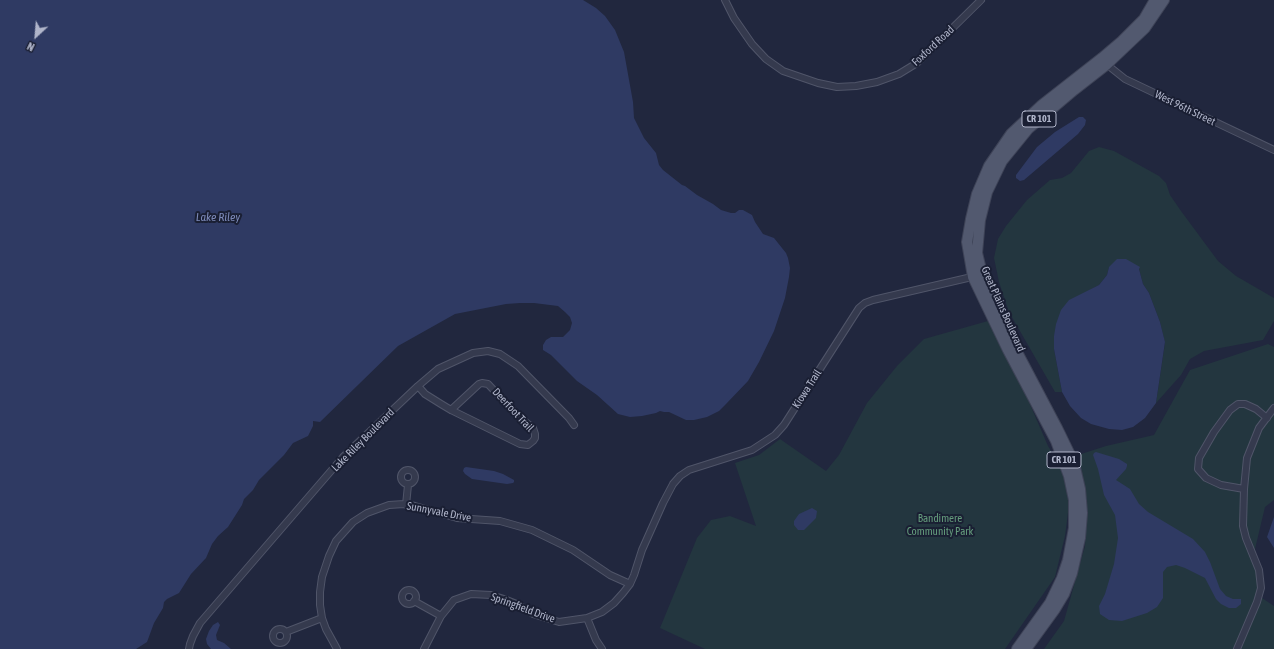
<!DOCTYPE html>
<html>
<head>
<meta charset="utf-8">
<style>
  body { margin:0 }
  #map { position:relative; width:1274px; height:649px; overflow:hidden; background:#21273e; font-family:"Asap Condensed",sans-serif }
  canvas { display:block }
  .north { position:absolute; left:16px; top:16px; width:40px; height:40px; -webkit-text-stroke:3px #1a1f33; paint-order:stroke; rotate:206deg; font-size:11px; font-weight:700; line-height:16px; text-align:center; color:#b0b5ca }
  .north::after { content:''; display:block; margin:auto; width:14px; height:18px; background:#b0b5ca; clip-path:polygon(50% 0,100% 100%,50% 72%,0 100%) }
</style>
</head>
<body>
<div id="map">
<canvas width="1274" height="649"></canvas>
<div class="north">N</div>
</div>
<script>
const g = document.querySelector('canvas').getContext('2d');
g.lineJoin = 'round';
function paint(path, color) { g.fillStyle = color; g.fill(path, 'evenodd'); }
const toPath = rows => new Path2D(rows.map(r => 'M' + r).join(''));
function trace(path, color, width, dash) { g.strokeStyle = color; g.lineWidth = width; g.lineCap = dash ? 'butt' : 'round'; g.setLineDash(dash || []); g.stroke(path); }
function label(font, color, halo, rows, align = 'center') {
  g.font = font + ' "Asap Condensed",sans-serif'; g.lineWidth = 4; g.setLineDash([]); g.textBaseline = 'middle'; g.strokeStyle = halo; g.fillStyle = color; for (const [text, x, y, turn = 0] of rows) {
    g.save(); g.translate(x, y); g.rotate((+turn || 0) * Math.PI / 180); g.textAlign = isNaN(turn) ? turn : align; if (halo) g.strokeText(text, 0, 0); g.fillText(text, 0, 0); g.restore();
  }
}
paint(toPath([
  [1099,147,1114,151,1159,176,1166,183,1170,195,1181,211,1218,261,1236,276,1274,298,1274,321,1263,340,1204,351,1190,359,1181,375,1156,403,1165,343,1160,322,1149,293,1143,284,1139,269,1109,267,1107,275,1099,285,1090,290,1054,336,1054,349,1062,392,1055,392,1009,312,999,282,994,258,998,239,1006,226,1027,200,1050,180,1062,178,1071,173,1089,151],
  [988,321,1026,395,1048,446,1063,471,1069,505,1065,536,1055,577,1005,649,705,649,660,628,697,538,711,520,730,516,756,526,735,463,759,455,780,439,826,471,839,455,867,403,897,366,924,339],
  [1268,344,1274,347,1274,500,1265,507,1255,549,1262,598,1274,606,1274,649,1044,649,1064,621,1085,546,1087,507,1078,455,1106,446,1154,435,1190,370]
]), '#23363f');
paint(toPath([
  [0,0,583,0,596,8,605,16,615,30,624,52,633,102,634,118,644,138,656,153,659,165,663,170,682,185,685,186,697,195,713,204,721,210,731,213,735,213,739,210,743,210,752,215,755,222,763,234,774,238,786,253,788,258,790,268,789,277,785,298,774,331,759,362,748,381,726,404,719,411,707,417,694,420,686,420,669,412,664,412,660,411,656,413,642,416,630,417,618,414,597,395,577,381,551,355,543,350,543,345,546,340,551,337,563,337,570,330,572,323,570,317,565,312,558,306,534,303,520,303,506,304,455,314,398,346,320,422,313,421,313,426,308,436,293,443,284,455,259,480,253,490,244,499,242,505,228,527,218,536,212,544,206,558,191,574,179,593,167,599,164,602,163,608,154,623,147,642,136,649,0,649],
  [1079,117,1083,117,1086,120,1085,125,1078,134,1024,180,1020,181,1016,178,1016,175,1037,147,1055,132],
  [1117,259,1126,259,1140,267,1139,269,1143,284,1149,293,1160,322,1165,342,1156,403,1145,418,1133,427,1122,430,1109,429,1091,424,1081,418,1070,406,1062,392,1054,349,1054,336,1056,324,1061,310,1069,300,1099,285,1107,275,1109,267],
  [1096,452,1119,459,1127,464,1127,466,1126,469,1116,480,1130,489,1139,504,1148,512,1193,539,1205,552,1210,562,1220,589,1226,596,1233,599,1241,599,1241,604,1236,608,1229,608,1221,604,1216,599,1205,578,1185,568,1176,565,1167,567,1163,572,1163,598,1157,607,1147,613,1122,621,1109,620,1100,614,1099,606,1105,594,1114,564,1118,538,1115,515,1104,495,1098,469,1093,455,1094,453],
  [466,467,494,471,503,474,514,480,514,482,513,483,507,484,472,479,465,474,463,471,464,468],
  [812,508,817,511,816,518,804,530,798,530,794,525,794,521,799,514],
  [1274,517,1274,548,1267,537],
  [218,622,220,625,216,635,217,640,224,643,231,649,211,649,207,644,206,639,209,631,213,625]
]), '#2f3a63');
const street = toPath([
  [725,0,734,18,752,44,766,59,783,71,818,83,837,87,856,86,877,82,899,74,917,63,981,0],
  [1105,63,1125,79,1274,150],
  [418,386,425,394,441,404,451,410,520,444,528,445,533,441,535,438,535,434,533,428,520,418,488,384,482,383,479,384,451,410],
  '401 477a7 7 0 1 1 14 0a7 7 0 1 1-14 0Z',
  [1244,489,1221,485,1206,478,1198,469,1199,458,1214,432,1230,410,1238,404,1245,404,1256,409,1267,418],
  [406,505,408,485],
  '402 597a7 7 0 1 1 14 0a7 7 0 1 1-14 0Z',
  [414,601,441,616],
  [587,618,596,640,602,649],
  '273 636a7 7 0 1 1 14 0a7 7 0 1 1-14 0Z',
  [286,632,322,618],
  [189,649,190,644,193,636,200,623,343,457,418,386,438,369,473,353,488,351,500,354,518,366,569,418,574,425],
  [337,649,326,629,322,618,320,605,320,592,322,577,329,556,336,541,353,522,367,513,389,505,404,504,415,506,457,518,500,521,532,530,573,550,610,575,630,584],
  [424,649,441,616,454,600,471,594,491,595,504,599,519,605,533,614,559,622,587,618,602,612,614,603,623,593,630,584,634,575,642,550,663,503,673,484,680,476,689,470,752,450,775,435,784,425,859,308,865,303,873,300,976,276],
  [1237,649,1257,602,1261,588,1259,570,1246,538,1243,526,1244,489,1247,458,1259,428,1274,408]
]);
const primary = toPath([
  [1017,649,1050,603,1062,578,1068,560,1074,528,1074,500,1069,476,1056,441,1008,350,973,277,967,242,971,219,977,194,989,166,1011,134,1042,105,1102,58,1122,41,1144,19,1155,0],
  [1026,649,1055,609,1064,594,1072,573,1080,538,1082,513,1080,489,1074,463,1057,428,1008,335,982,274,977,253,980,220,987,192,1002,161,1028,129,1074,90,1106,65,1145,28,1164,0]
]);
trace(street, '#505569', 8);
trace(primary, '#3e4357', 12);
trace(street, '#353a4e', 6);
trace(primary, '#52596f', 10);
for (const [x, y, w] of [
  [1039,119,34],
  [1064,460,34]
]) { const box = new Path2D(); box.roundRect(x - w / 2, y - 8, w, 16, 3); g.fillStyle = '#1a1f33'; g.fill(box); trace(box, '#b0b5ca', 1); }
label('bold 10px', '#b0b5ca', null, [
  ["CR 101",1039,119],
  ["CR 101",1064,460]
]);
label('11px', '#b0b5ca', '#1a1f33', [
  ["Foxford Road",933,46,-43],
  ["West 96th Street",1185,108,26],
  ["Great Plains Boulevard",1003,309,66],
  ["Kiowa Trail",807,389,-57],
  ["Deerfoot Trail",513,410,47],
  ["Lake Riley Boulevard",363,440,-45],
  ["Sunnyvale Drive",439,512,11],
  ["Springfield Drive",523,608,20]
]);
label('11px', '#659d7d', '#1a1f33', [
  ["Bandimere",940,519],
  ["Community Park",940,532]
]);
label('italic 12px', '#7d8ab9', '#1a1f33', [
  ["Lake Riley",218,217]
]);
</script>
</body>
</html>
